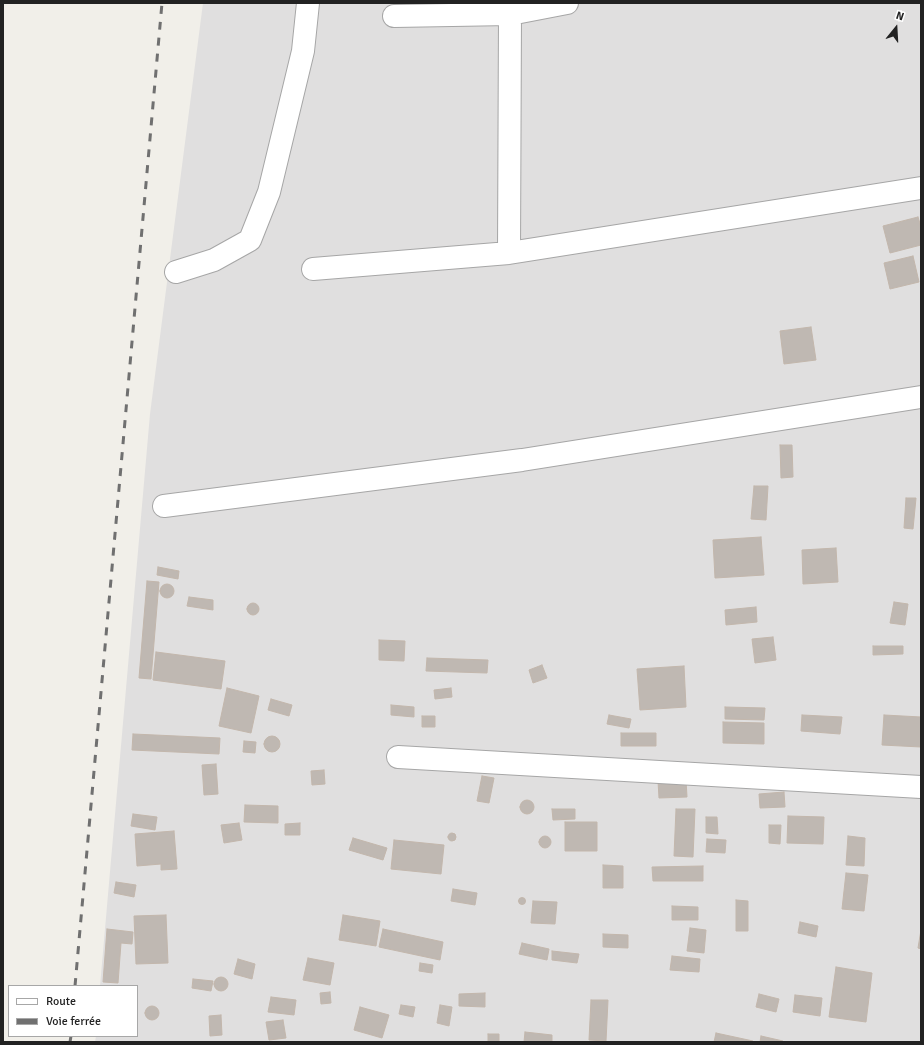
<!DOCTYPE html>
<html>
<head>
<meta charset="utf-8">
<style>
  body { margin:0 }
  #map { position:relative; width:924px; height:1045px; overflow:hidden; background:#f1efe9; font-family:Signika,sans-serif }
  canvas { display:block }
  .frame { position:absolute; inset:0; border:4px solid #222; pointer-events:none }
  .legend { position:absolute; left:8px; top:985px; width:130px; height:52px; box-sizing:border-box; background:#fff; border:1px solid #a7a7a7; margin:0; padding:5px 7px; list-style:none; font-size:12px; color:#222 }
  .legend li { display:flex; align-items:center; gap:8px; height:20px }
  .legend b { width:20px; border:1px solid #a7a7a7 }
  .north { position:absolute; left:876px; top:8px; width:40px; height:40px; -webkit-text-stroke:3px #fff; paint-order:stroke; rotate:18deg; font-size:11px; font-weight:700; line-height:16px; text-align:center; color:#222 }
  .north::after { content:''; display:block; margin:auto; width:14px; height:18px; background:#222; clip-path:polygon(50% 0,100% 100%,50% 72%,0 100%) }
</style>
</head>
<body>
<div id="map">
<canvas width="924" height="1045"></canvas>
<div class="frame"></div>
<ul class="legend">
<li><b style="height:5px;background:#fff"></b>Route</li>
<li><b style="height:5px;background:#707070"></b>Voie ferrée</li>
</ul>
<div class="north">N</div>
</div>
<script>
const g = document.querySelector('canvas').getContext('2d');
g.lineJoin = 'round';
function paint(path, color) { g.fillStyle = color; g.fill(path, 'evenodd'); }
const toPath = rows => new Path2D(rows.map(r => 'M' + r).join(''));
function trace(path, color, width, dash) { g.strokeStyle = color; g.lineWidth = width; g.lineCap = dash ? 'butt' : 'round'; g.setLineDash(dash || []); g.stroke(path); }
paint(toPath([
  [203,3,921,3,921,1042,95,1042,96,1036,137,1036,137,986,100,986,150,414]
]), '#e0dfdf');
const building = toPath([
  [918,217,921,227,921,245,890,253,883,226,918,217],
  [913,256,919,282,890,289,884,263,913,256],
  [811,327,816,360,784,364,780,331,811,327],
  [780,445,792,445,793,477,781,478,780,445],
  [754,486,768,486,766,520,751,519,754,486],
  [906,498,916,498,913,529,904,528,906,498],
  [761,537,764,575,715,578,713,540,761,537],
  [836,548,838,582,803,584,802,550,836,548],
  [158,567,179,571,178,579,157,575,158,567],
  [147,581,159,582,151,679,139,678,147,581],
  '160 591a7 7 0 1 1 14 0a7 7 0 1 1-14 0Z',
  [189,597,213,600,213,610,187,606,189,597],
  [894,602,908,604,905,625,890,623,894,602],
  '247 609a6 6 0 1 1 12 0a6 6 0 1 1-12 0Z',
  [756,607,757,622,726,625,725,610,756,607],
  [773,637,776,660,755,663,752,639,773,637],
  [379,640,405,641,404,661,379,660,379,640],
  [873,646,903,646,903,654,873,655,873,646],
  [156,652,225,661,221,689,153,680,156,652],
  [427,658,488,660,487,673,426,671,427,658],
  [542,665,547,678,533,683,529,670,542,665],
  [684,666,686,707,640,710,637,669,684,666],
  [227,688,259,696,251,733,219,726,227,688],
  [451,688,452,697,435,699,434,690,451,688],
  [271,699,292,705,289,716,268,710,271,699],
  [391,705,414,707,414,717,391,715,391,705],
  [725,707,765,708,764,720,725,719,725,707],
  [609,715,631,719,629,728,607,724,609,715],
  [802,715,842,717,840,734,801,731,802,715],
  [884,715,921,717,921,747,882,745,884,715],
  [422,716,435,716,435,727,422,727,422,716],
  [723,722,764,723,764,744,723,743,723,722],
  [621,733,656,733,656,746,621,746,621,733],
  [133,734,220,738,219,754,132,750,133,734],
  '264 744a8 8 0 1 1 16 0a8 8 0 1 1-16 0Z',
  [244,741,256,742,255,753,243,752,244,741],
  [216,764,218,794,204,795,202,765,216,764],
  [324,770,325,784,312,785,311,771,324,770],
  [482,776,494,778,489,803,477,801,482,776],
  [686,780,687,797,659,798,658,781,686,780],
  [784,792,785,807,760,808,759,794,784,792],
  '520 807a7 7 0 1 1 14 0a7 7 0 1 1-14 0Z',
  [245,805,278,806,278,823,244,822,245,805],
  [552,809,575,809,575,819,553,820,552,809],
  [676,809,695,809,693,857,674,856,676,809],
  [133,814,157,817,155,830,131,826,133,814],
  [788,816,824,817,823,844,787,843,788,816],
  [706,817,717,817,718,834,706,833,706,817],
  [565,822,597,822,597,851,565,851,565,822],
  [239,823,242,840,224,843,221,825,239,823],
  [300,823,300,835,285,835,285,824,300,823],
  [769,825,781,825,780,844,769,843,769,825],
  [174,831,177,869,161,870,161,864,137,866,135,834,174,831],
  '448 837a4 4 0 1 1 8 0a4 4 0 1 1-8 0Z',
  '539 842a6 6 0 1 1 12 0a6 6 0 1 1-12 0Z',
  [848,836,865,838,864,866,846,865,848,836],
  [353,838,387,848,383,860,349,850,353,838],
  [707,839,726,840,725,853,706,852,707,839],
  [394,840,444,845,441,874,391,869,394,840],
  [603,865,623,866,623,888,603,888,603,865],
  [703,866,703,881,653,881,652,867,703,866],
  [846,873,868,875,864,911,842,909,846,873],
  [116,882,136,885,134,897,114,893,116,882],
  [453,889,477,893,475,905,451,901,453,889],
  '518.5 901a3.5 3.5 0 1 1 7 0a3.5 3.5 0 1 1-7 0Z',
  [736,900,748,901,748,931,736,931,736,900],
  [533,901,557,902,555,924,531,923,533,901],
  [672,906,698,907,698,920,672,920,672,906],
  [166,915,168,963,136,964,134,916,166,915],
  [343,915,380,921,376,946,339,940,343,915],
  [800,922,818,926,816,937,798,933,800,922],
  [690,928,706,930,704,953,687,951,690,928],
  [107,929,133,932,132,944,121,943,118,983,103,982,107,929],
  [383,929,443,942,440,960,379,947,383,929],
  [921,930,921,949,918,948,921,930],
  [603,934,628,935,628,948,603,947,603,934],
  [522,943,549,949,547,960,519,954,522,943],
  [552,951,579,954,577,963,552,960,552,951],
  [672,956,700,959,699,972,670,970,672,956],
  [308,958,334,963,330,985,303,980,308,958],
  [238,959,255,964,252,979,234,974,238,959],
  [420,963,433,965,432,973,419,971,420,963],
  [836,967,872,973,866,1022,829,1017,836,967],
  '214 984a7 7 0 1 1 14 0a7 7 0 1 1-14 0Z',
  [193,979,213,981,211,991,192,988,193,979],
  [330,992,331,1003,321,1004,320,993,330,992],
  [485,993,485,1007,459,1006,459,994,485,993],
  [759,994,779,999,776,1012,756,1007,759,994],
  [795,995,822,998,820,1016,793,1012,795,995],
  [271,997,296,1000,294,1015,268,1012,271,997],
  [591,1000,608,1000,606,1041,589,1040,591,1000],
  [401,1005,415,1007,413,1017,399,1014,401,1005],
  [440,1005,452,1007,449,1026,437,1023,440,1005],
  '145 1013a7 7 0 1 1 14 0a7 7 0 1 1-14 0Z',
  [360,1007,389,1015,382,1038,354,1030,360,1007],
  [221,1015,222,1035,210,1036,209,1016,221,1015],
  [283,1020,286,1038,269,1040,266,1022,283,1020],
  [525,1032,552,1035,552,1042,524,1042,525,1032],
  [716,1033,753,1041,753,1042,714,1042,716,1033],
  [488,1034,499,1034,499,1042,488,1042,488,1034],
  [761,1036,783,1041,782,1042,760,1042,761,1036]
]);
paint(building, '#bfb8b2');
trace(building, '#c3b7ac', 1);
const street = toPath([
  [394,16,510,14,567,3],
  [509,253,510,14],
  [313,269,509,253,921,188],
  [176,272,214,260,250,240,269,192,303,51,308,3],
  [164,506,522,460,921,397],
  [398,757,921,787]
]);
trace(street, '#a6a6a6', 24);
trace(street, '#fff', 22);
trace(toPath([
  [75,986,162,3],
  [70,1042,71,1036]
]), '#707070', 3, [8, 8]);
</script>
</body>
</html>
